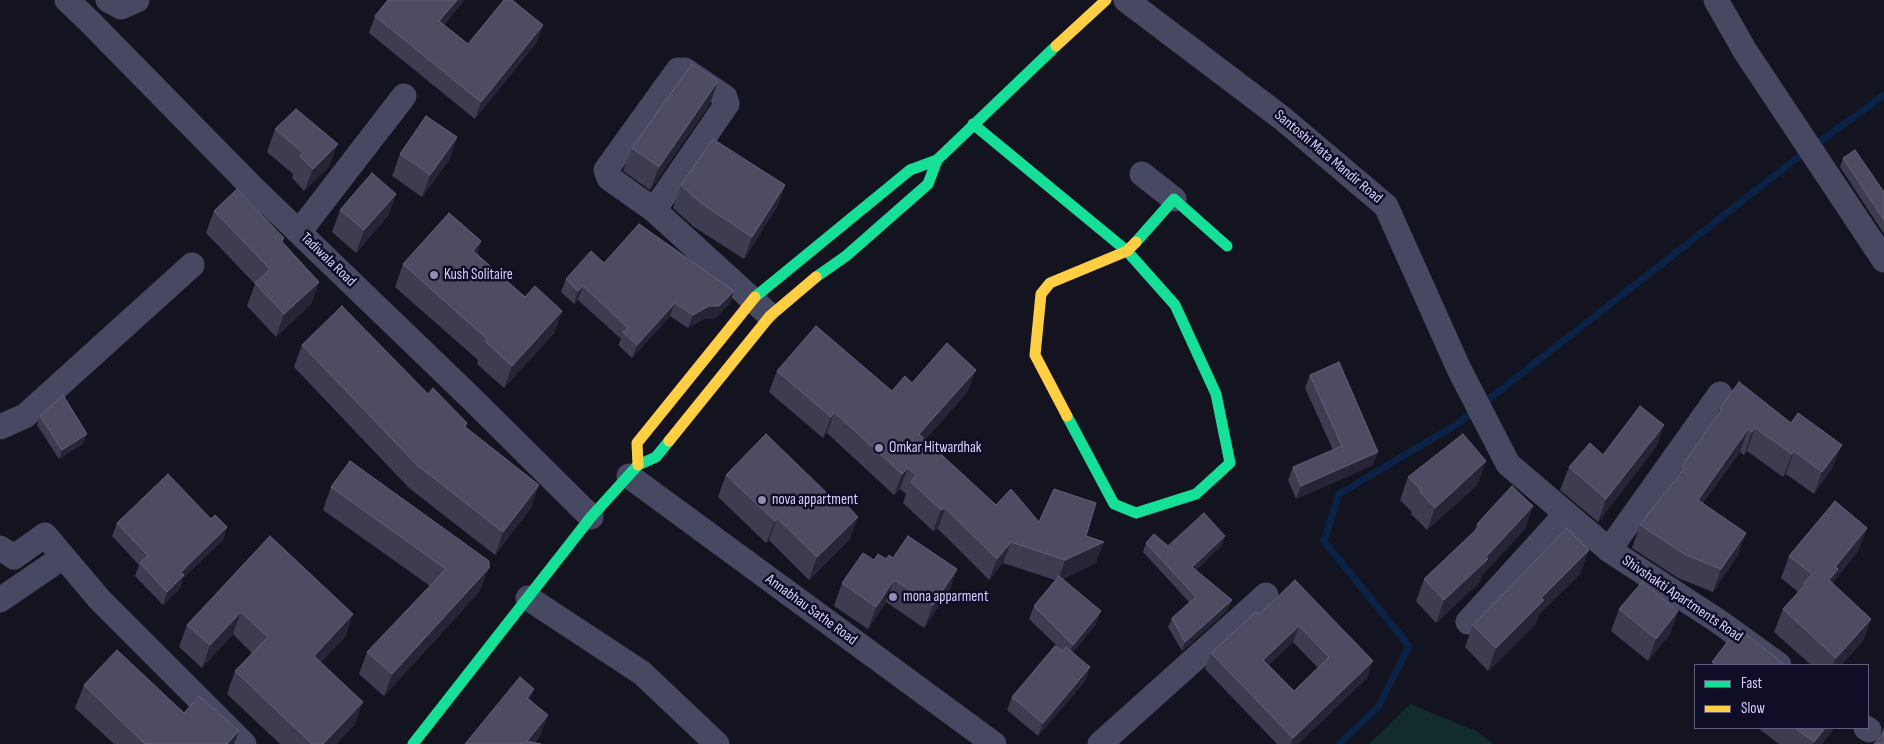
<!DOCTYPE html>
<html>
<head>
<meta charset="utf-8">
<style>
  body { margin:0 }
  #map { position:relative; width:1884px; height:744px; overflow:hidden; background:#141320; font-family:"Sofia Sans Condensed",sans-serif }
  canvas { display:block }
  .legend { position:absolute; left:1694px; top:664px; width:175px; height:65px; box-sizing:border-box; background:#100d26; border:1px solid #5f5c7d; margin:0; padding:6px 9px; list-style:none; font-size:15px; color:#d5d2ff }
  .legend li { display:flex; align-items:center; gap:10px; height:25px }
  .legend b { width:25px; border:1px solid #5f5c7d }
</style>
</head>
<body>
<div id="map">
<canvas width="1884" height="744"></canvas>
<ul class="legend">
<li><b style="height:6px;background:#16e098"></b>Fast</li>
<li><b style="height:6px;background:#ffcf43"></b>Slow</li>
</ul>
</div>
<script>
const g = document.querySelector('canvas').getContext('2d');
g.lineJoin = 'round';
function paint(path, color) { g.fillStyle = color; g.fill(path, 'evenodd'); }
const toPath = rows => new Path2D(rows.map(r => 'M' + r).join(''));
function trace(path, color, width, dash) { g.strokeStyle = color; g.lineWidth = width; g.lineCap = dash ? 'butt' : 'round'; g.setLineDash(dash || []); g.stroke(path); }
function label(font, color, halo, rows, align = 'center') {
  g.font = font + ' "Sofia Sans Condensed",sans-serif'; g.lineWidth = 5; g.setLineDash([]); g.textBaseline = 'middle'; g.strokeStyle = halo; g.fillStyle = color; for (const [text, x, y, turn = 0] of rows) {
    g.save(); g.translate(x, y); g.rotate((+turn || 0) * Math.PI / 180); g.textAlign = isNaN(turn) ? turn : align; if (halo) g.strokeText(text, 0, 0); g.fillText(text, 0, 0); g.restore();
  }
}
paint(toPath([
  [1410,704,1474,730,1494,744,1369,744]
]), '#112c2b');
trace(toPath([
  [1339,744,1378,707,1409,646,1324,541,1339,494,1457,424,1788,165,1884,95]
]), '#0a2245', 7);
trace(toPath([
  [67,0,89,21,253,188,470,397,591,517],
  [108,0,121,7,137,0],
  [1126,0,1282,118,1386,206,1459,369,1508,464,1609,550,1718,621,1779,665],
  [1716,0,1745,51,1884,260],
  [1142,174,1174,199],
  [654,210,727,104,725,97,685,70,678,70,606,170,609,178,654,210,766,312],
  [299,232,404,96],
  [0,427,25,416,192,265],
  [629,476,994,744],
  [0,548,14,557,45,535,100,600,244,744],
  [1609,550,1720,394],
  [528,598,642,673,717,744],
  [0,600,63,557],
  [1468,622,1566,514],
  [1866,728,1869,730],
  [1100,744,1266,595]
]), '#474861', 25);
trace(toPath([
  [973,124,1127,251,1175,305,1216,394,1230,463,1196,494,1136,513,1114,504,1067,416],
  [1136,242,1174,199,1227,246],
  [816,277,846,256,928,184,937,160,1056,46],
  [755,297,910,170,937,160],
  [413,744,591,517,638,465,656,457,669,441]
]), '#16e098', 11);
trace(toPath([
  [1056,46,1106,0],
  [1067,416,1035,355,1041,294,1050,283,1127,251,1136,242],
  [669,441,770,316,816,277],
  [638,465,637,443,755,297]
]), '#ffcf43', 11);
paint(toPath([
  [388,0,464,0,444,25,468,44,537,42,475,119,369,33,375,16],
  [710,104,650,190,623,171,632,148],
  [275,129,329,167,304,191,292,178,293,174,267,152],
  [457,137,449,160,422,197,392,176,400,154],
  [1843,158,1884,192,1884,234,1840,167],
  [681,185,785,185,777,207,744,259,694,227,673,208],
  [396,194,388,216,356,253,332,232,340,210],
  [214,211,284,238,283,242,319,282,311,304,276,337,247,306,255,284,206,233],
  [481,241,477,254,525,297,562,311,554,333,504,388,477,364,478,360,395,287,403,264],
  [604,263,734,291,729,304,714,319,704,319,688,328,670,316,632,358,618,345,621,339,578,300,574,304,561,292,566,279],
  [302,345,428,394,467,423,466,428,531,508,495,555,409,488,294,367],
  [777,371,892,391,912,383,968,391,925,440,996,505,1039,522,1086,536,1096,563,1063,579,1096,624,1073,652,1086,680,1038,736,1007,710,1012,697,1057,646,1029,619,1034,606,1055,580,1003,563,989,580,938,529,933,531,903,503,906,494,900,489,894,495,827,433,823,438,769,392],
  [1310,375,1373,465,1296,499,1288,480,1293,467,1333,450,1305,388],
  [1720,408,1833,467,1814,494,1786,474,1783,477,1747,451,1744,455,1740,452,1703,503,1738,555,1713,592,1678,578,1632,548,1640,525,1679,474,1682,466,1716,418],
  [40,416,84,443,59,459,37,425],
  [1664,425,1656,447,1598,522,1560,490,1569,467,1603,455],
  [726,475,833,499,850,539,809,580,769,540,766,543,718,497],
  [1408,477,1478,484,1427,530,1411,514,1412,512,1400,500],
  [331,487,480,591,384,696,359,674,367,652,430,586,323,510],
  [211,519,227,527,223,540,183,578,180,588,163,605,135,576,139,565,112,536,117,523],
  [1477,524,1525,529,1482,575,1480,582,1436,623,1416,601,1424,579,1474,532],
  [1867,528,1858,551,1834,581,1833,584,1871,619,1863,641,1841,665,1811,665,1774,632,1783,609,1798,592,1781,578,1789,556],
  [270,536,353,614,345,637,321,662,355,724,336,744,280,744,227,694,235,671,252,653,233,634,202,668,179,647,187,625],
  [1146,543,1168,546,1222,545,1196,570,1232,600,1228,610,1182,651,1168,627,1172,618,1189,602,1143,552],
  [893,558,957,569,949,591,924,628,886,602,868,629,834,606,842,583,874,560],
  [1581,573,1539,614,1536,623,1488,671,1465,647,1473,625],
  [1295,580,1367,678,1298,744,1277,744,1205,669,1211,653,1260,614],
  [1293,642,1318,668,1294,691,1269,665],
  [1619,609,1678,611,1670,634,1648,661,1611,631],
  [84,685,184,713,239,731,234,744,114,744,75,708],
  [1884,726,1884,744,1880,737],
  [1758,728,1834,728,1832,731,1822,744,1779,744]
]), '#3d3c50');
paint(toPath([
  [457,0,464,0,433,38,439,21],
  [543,25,537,42,475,119,481,102],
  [718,81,710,104,650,190,659,167],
  [457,137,449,160,422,197,430,175],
  [338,144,329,167,304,191,313,169],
  [785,185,777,207,744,259,752,237],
  [396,194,388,216,356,253,364,230],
  [481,241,473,264,473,251],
  [319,282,311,304,276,337,284,314],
  [583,286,578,300,574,304,578,291],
  [734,291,729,304,714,319,704,319,688,328,693,315],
  [675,303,670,316,632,358,637,345],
  [562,311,554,333,504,388,512,366],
  [976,370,968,391,912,455,919,434],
  [834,412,827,433,823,438,831,417],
  [1664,425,1656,447,1598,522,1606,499],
  [1755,428,1747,451,1744,455,1752,432],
  [1748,429,1740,452,1689,522,1698,500],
  [87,434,84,443,59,459,62,450],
  [1842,445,1833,467,1814,494,1822,472],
  [1794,451,1786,474,1783,477,1792,454],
  [1378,452,1373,465,1296,499,1301,486],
  [1486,461,1478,484,1427,530,1435,508],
  [908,468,900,489,894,495,902,474],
  [539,485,531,508,495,555,503,532],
  [1533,506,1525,529,1482,575,1480,582,1436,623,1444,600,1486,557],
  [945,508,938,529,933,531,941,510],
  [858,517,850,539,809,580,817,557],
  [777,518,769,540,766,543,775,521],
  [227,527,223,540,183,578,180,588,163,605,167,592,181,572],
  [1867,528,1858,551,1834,581,1830,592,1829,580,1835,567],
  [1746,533,1738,555,1713,592,1721,569],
  [1225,536,1222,545,1189,576,1192,567],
  [1011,542,1003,563,989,580,997,559],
  [1104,542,1096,563,1058,581,1065,560],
  [1589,550,1581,573,1539,614,1536,623,1488,671,1496,648,1541,598],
  [489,568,480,591,384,696,392,674],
  [957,569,949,591,924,628,933,605],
  [894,580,886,602,868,629,876,607],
  [1232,600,1228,610,1182,651,1185,642],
  [1101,611,1096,624,1068,658,1073,645],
  [1678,611,1670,634,1648,661,1656,639],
  [241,612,233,634,202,668,210,645],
  [353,614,345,637,306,678,314,656],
  [1871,619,1863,641,1841,665,1833,665,1836,658],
  [1299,626,1293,642,1257,677,1263,660],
  [1373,661,1367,678,1298,744,1291,744,1293,738],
  [1090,667,1086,680,1038,736,1043,723],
  [534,689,526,711,527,698],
  [363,702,355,724,336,744,323,744],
  [548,715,540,737,534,744,527,741],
  [1825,728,1834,728,1832,731,1822,744,1813,744],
  [239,731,234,744,227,744]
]), '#262535');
const building = toPath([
  [388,0,457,0,439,21,468,44,504,0,512,0,543,25,481,102,375,16,388,0],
  [692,64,718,81,659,167,632,148,692,64],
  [296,109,338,144,313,169,300,156,303,153,275,129,296,109],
  [426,116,457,137,430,175,400,154,426,116],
  [713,139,785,185,752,237,702,204,681,185,713,139],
  [1855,150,1884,192,1884,220,1843,158,1855,150],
  [372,173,396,194,364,230,340,210,372,173],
  [237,189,284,238,281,241,319,282,284,314,255,283,270,269,214,211,237,189],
  [449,213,481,241,473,251,525,297,535,286,562,311,512,366,485,341,487,339,403,264,449,213],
  [639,224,734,291,719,306,709,306,693,315,675,303,637,345,623,332,628,328,583,286,578,291,566,279,591,251,604,263,639,224],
  [342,306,428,394,433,388,467,423,464,426,539,485,503,532,417,465,302,345,342,306],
  [816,326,892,391,905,376,912,383,947,343,976,370,919,434,996,505,1011,489,1039,522,1054,489,1096,503,1086,536,1104,542,1065,560,1011,542,997,559,945,508,941,510,911,482,916,475,908,468,902,474,834,412,831,417,777,371,816,326],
  [1339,362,1378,452,1301,486,1293,467,1342,446,1310,375,1339,362],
  [1739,382,1791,423,1798,413,1842,445,1822,472,1794,451,1792,454,1755,428,1752,432,1748,429,1698,500,1746,533,1721,569,1686,555,1640,525,1684,468,1682,466,1722,409,1720,408,1739,382],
  [63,395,87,434,62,450,40,416,63,395],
  [1640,406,1664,425,1606,499,1569,467,1590,443,1603,455,1640,406],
  [766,434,833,499,837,495,858,517,817,557,777,518,775,521,726,475,766,434],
  [1463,434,1486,461,1435,508,1420,492,1421,490,1408,477,1463,434],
  [350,461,489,561,489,568,392,674,367,652,446,569,331,487,350,461],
  [168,474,211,519,215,515,227,527,181,572,184,575,167,592,140,563,148,556,117,523,168,474],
  [1512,486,1533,506,1486,557,1488,559,1444,600,1424,579,1480,526,1477,524,1512,486],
  [1835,501,1867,528,1835,567,1838,569,1829,580,1871,619,1836,658,1783,609,1805,585,1804,583,1812,574,1789,556,1835,501],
  [1204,513,1225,536,1192,567,1232,600,1185,642,1172,618,1196,597,1146,543,1154,534,1168,546,1204,513],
  [1567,528,1589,550,1541,598,1544,600,1496,648,1473,625,1567,528],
  [270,536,353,614,314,656,363,702,323,744,312,744,235,671,268,637,241,612,210,645,187,625,270,536],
  [908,536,957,569,933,605,894,580,876,607,842,583,863,553,874,560,878,554,886,559,889,555,893,558,908,536],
  [1059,576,1101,611,1073,645,1034,606,1059,576],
  [1295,580,1373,661,1293,738,1211,653,1256,612,1260,614,1295,580],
  [1299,626,1329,657,1294,691,1263,660,1299,626],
  [1642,582,1678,611,1656,639,1619,609,1642,582],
  [1738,628,1785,665,1716,665,1712,662,1738,628],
  [1055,646,1063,651,1066,647,1090,667,1043,723,1012,697,1055,646],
  [117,650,184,713,199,696,239,731,227,744,145,744,84,685,117,650],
  [520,677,534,689,527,698,548,715,527,741,541,744,465,744,520,677],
  [1795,728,1825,728,1814,742,1795,728],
  [1884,732,1884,744,1874,744,1884,732]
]);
paint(building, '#4e4c63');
trace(building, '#63617b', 1);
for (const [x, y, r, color] of [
  [434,275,5,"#918fb1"],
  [879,448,5,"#918fb1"],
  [762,500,5,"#918fb1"],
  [893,597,5,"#918fb1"]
]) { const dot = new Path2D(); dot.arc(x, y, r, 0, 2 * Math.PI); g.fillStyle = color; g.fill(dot); trace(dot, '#100d26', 2); }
label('15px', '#d5d2ff', '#100d26', [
  ["Santoshi Mata Mandir Road",1328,157,40],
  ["Tadiwala Road",328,260,44],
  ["Shivshakti Apartments Road",1682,599,34],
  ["Annabhau Sathe Road",811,610,36]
]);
label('15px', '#d5d2ff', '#100d26', [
  ["Kush Solitaire",444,275],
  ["Omkar Hitwardhak",889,448],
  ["nova appartment",772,500],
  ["mona apparment",903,597]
], 'left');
</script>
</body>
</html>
